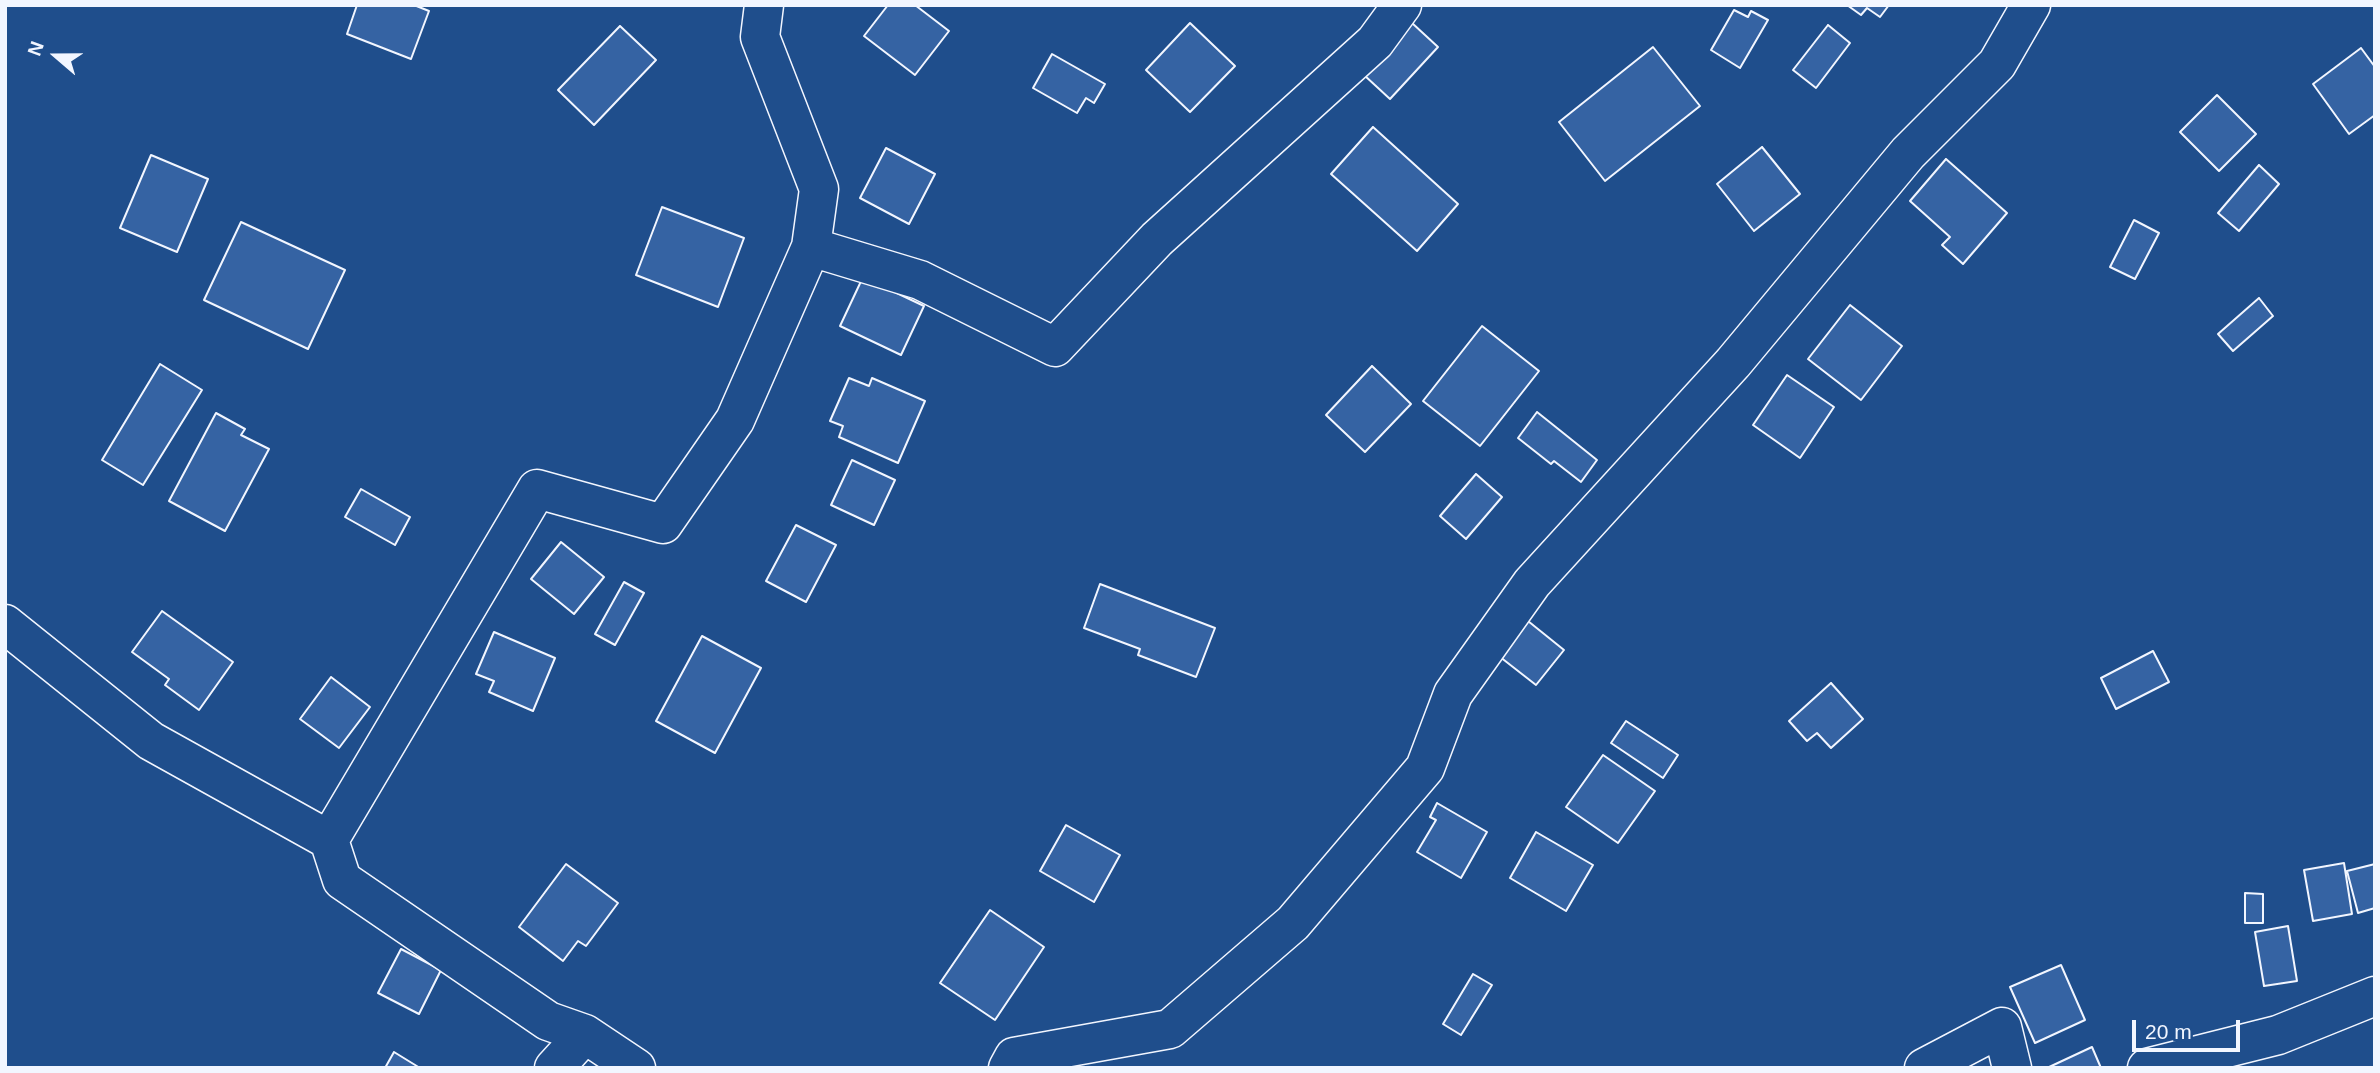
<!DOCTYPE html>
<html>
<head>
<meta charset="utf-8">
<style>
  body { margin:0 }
  #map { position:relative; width:2380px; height:1073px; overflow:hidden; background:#1f4e8c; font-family:Arial,sans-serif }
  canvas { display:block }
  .frame { position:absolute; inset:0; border:7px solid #f2f6ff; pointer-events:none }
  .north { position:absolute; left:21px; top:21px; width:70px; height:70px; -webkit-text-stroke:5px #1f4e8c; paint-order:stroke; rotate:290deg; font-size:19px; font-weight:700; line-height:28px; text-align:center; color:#f2f6ff }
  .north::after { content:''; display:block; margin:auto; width:24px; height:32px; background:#f2f6ff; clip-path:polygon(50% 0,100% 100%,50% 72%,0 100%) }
  .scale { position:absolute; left:2132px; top:1020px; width:108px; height:32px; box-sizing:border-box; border:4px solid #f2f6ff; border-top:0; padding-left:9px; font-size:21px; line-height:24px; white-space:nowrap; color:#f2f6ff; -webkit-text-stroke:5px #1f4e8c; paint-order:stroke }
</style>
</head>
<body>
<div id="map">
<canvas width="2380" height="1073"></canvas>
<div class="frame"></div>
<div class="north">N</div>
<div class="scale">20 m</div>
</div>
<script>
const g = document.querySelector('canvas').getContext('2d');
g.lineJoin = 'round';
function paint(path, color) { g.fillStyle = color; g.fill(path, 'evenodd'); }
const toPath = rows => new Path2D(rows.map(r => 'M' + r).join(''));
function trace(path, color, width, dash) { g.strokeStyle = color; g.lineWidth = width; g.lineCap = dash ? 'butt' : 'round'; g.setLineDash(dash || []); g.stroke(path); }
const building = toPath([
  [357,5,414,5,429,11,411,59,347,34,357,5],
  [888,5,915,5,949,31,915,75,864,36,888,5],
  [1847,5,1889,5,1880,17,1867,8,1861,15,1847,5],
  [1734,10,1748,17,1751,11,1768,20,1740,68,1711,50,1734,10],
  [1190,23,1235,66,1190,112,1146,70,1190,23],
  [1412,23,1438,47,1390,99,1364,75,1412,23],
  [1828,25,1850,43,1816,88,1793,70,1828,25],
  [620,26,656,60,594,125,558,90,620,26],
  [1653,47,1700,106,1605,181,1559,122,1653,47],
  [2361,48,2375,67,2375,115,2349,134,2313,84,2361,48],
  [1052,54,1105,84,1094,103,1086,98,1077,113,1033,88,1052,54],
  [2217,95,2256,134,2219,171,2180,132,2217,95],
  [1373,127,1458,204,1417,251,1331,174,1373,127],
  [1762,147,1800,194,1754,231,1717,184,1762,147],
  [886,148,935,174,909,224,860,198,886,148],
  [151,155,208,179,177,252,120,228,151,155],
  [1946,159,2007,213,1963,264,1942,245,1950,237,1910,201,1946,159],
  [2259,165,2279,184,2239,231,2218,213,2259,165],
  [662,207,744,238,718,307,636,275,662,207],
  [2134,220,2159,233,2135,279,2110,267,2134,220],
  [241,222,345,270,308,349,204,300,241,222],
  [863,277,924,306,901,355,840,326,863,277],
  [2259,298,2273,316,2233,351,2218,334,2259,298],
  [1850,305,1902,346,1861,400,1808,359,1850,305],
  [1482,326,1539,371,1480,446,1423,401,1482,326],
  [160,364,202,390,143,485,102,460,160,364],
  [1372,366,1411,404,1365,452,1326,415,1372,366],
  [1787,375,1834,407,1800,458,1753,425,1787,375],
  [849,378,869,386,872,378,925,401,898,463,839,437,843,426,830,421,849,378],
  [1537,412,1597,460,1581,482,1554,461,1551,464,1518,438,1537,412],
  [216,413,245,429,241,435,269,449,225,531,169,501,216,413],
  [852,460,895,480,874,525,831,505,852,460],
  [1476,474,1502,497,1466,539,1440,516,1476,474],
  [361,489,410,517,395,545,345,517,361,489],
  [796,525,836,545,806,602,766,581,796,525],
  [561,542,604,577,574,614,531,579,561,542],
  [624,582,644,593,615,645,595,634,624,582],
  [1100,584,1215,628,1196,677,1138,655,1140,649,1084,628,1100,584],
  [162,611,233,662,199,710,165,685,169,679,132,652,162,611],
  [1523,617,1564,650,1536,685,1495,653,1523,617],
  [494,632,555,658,533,711,489,692,494,681,476,674,494,632],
  [702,636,761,668,715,753,656,721,702,636],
  [2153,651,2169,682,2116,709,2101,678,2153,651],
  [331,677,370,707,339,748,300,719,331,677],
  [1831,683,1863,719,1831,748,1817,733,1807,741,1789,721,1831,683],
  [1626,721,1678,755,1663,778,1611,743,1626,721],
  [1603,755,1655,791,1618,843,1566,807,1603,755],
  [1437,803,1487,832,1461,878,1417,852,1436,820,1430,817,1437,803],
  [1066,825,1120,855,1094,902,1040,871,1066,825],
  [1536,832,1593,865,1566,911,1510,878,1536,832],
  [2344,863,2352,914,2313,921,2304,870,2344,863],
  [566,864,618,903,586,946,578,941,563,961,519,927,566,864],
  [2375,864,2375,908,2358,913,2347,871,2375,864],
  [2245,893,2263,894,2263,923,2245,923,2245,893],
  [990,910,1044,947,995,1020,940,983,990,910],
  [2288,926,2297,981,2264,986,2255,932,2288,926],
  [401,949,441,970,419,1014,378,993,401,949],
  [2061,965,2085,1020,2035,1043,2010,987,2061,965],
  [1473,974,1492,985,1461,1035,1443,1024,1473,974],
  [2092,1047,2101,1068,2047,1068,2092,1047],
  [394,1052,420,1068,385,1068,394,1052]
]);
paint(building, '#3563a3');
trace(building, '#f2f6ff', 2);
const minor = toPath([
  [764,5,760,37,819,189,811,247],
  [5,624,151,741,329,840],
  [554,1068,585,1034],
  [636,1068,585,1034,548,1021,342,880,329,840,537,489,663,524,735,420,811,247,920,280,1055,347,1157,239,1375,42,1402,5],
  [1008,1068,1014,1057,1170,1029,1293,923,1425,768,1453,694,1532,583,1733,363,1908,153,1997,64,2031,5],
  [1924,1068,2002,1027,2012,1068],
  [2147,1068,2278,1035,2375,996]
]);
trace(minor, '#f2f6ff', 41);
trace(minor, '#1f4e8c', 38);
</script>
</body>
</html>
